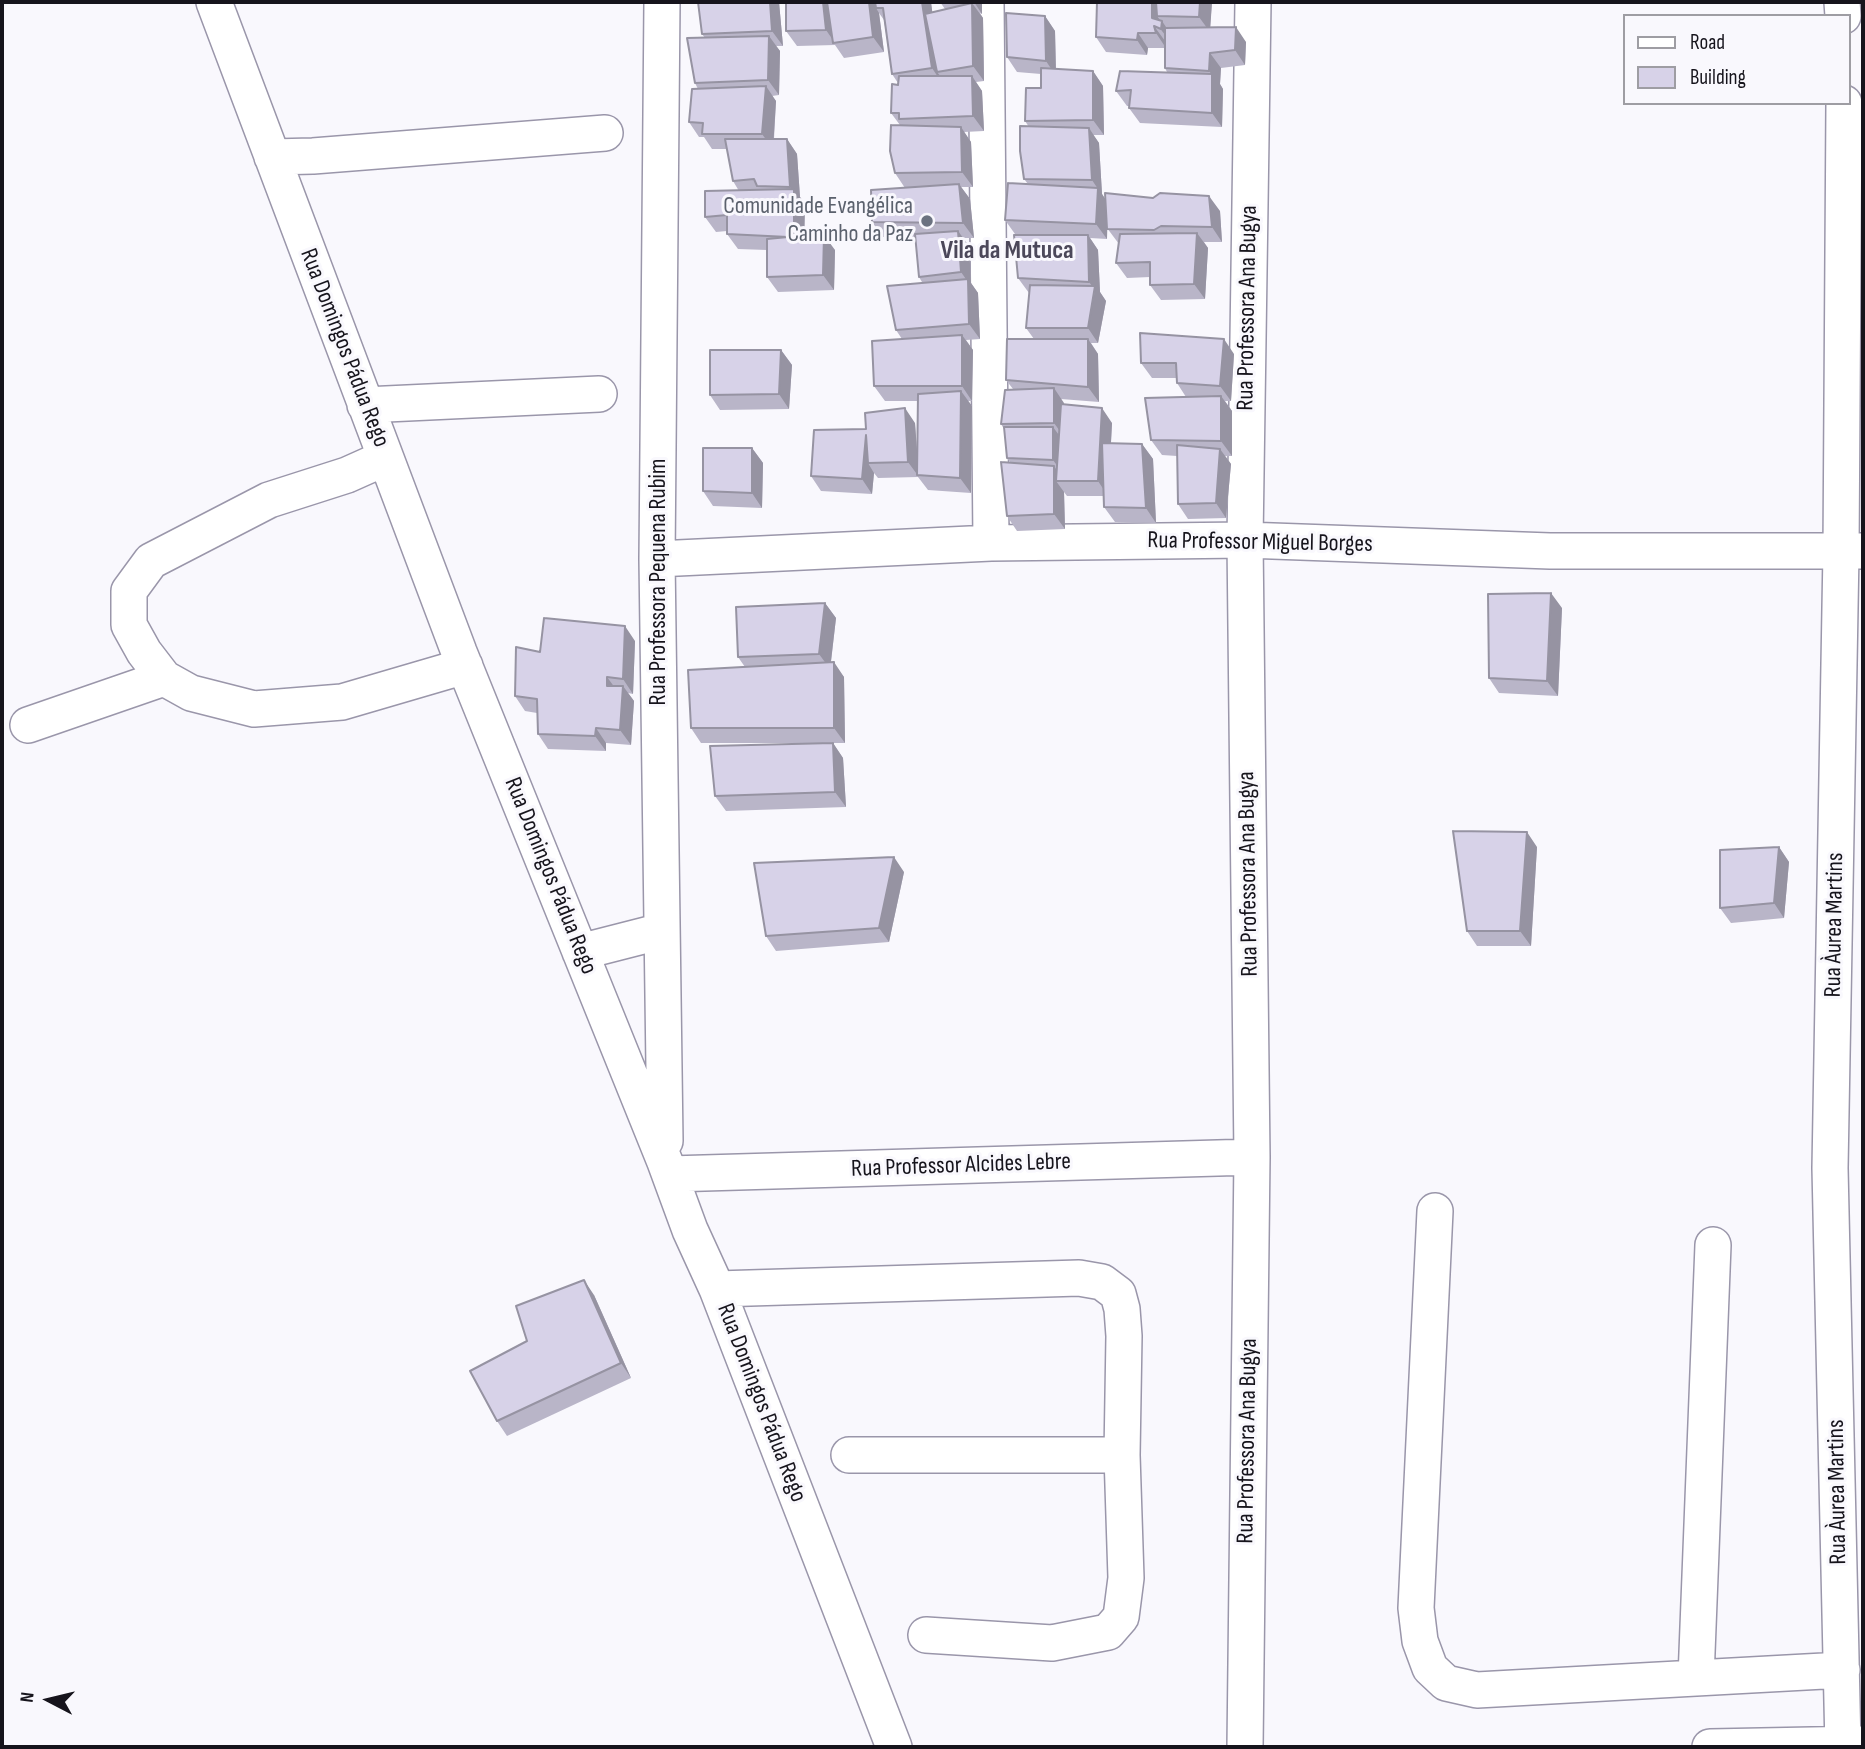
<!DOCTYPE html>
<html>
<head>
<meta charset="utf-8">
<style>
  body { margin:0 }
  #map { position:relative; width:1865px; height:1749px; overflow:hidden; background:#f9f8fd; font-family:"Sofia Sans Condensed",sans-serif }
  canvas { display:block }
  .frame { position:absolute; inset:0; border:4px solid #16141c; pointer-events:none }
  .legend { position:absolute; left:1623px; top:14px; width:228px; height:91px; box-sizing:border-box; background:#f9f8fd; border:2px solid #9e9da3; margin:0; padding:9px 12px; list-style:none; font-size:21px; color:#16141c }
  .legend li { display:flex; align-items:center; gap:14px; height:35px }
  .legend b { width:35px; border:2px solid #9e9da3 }
  .north { position:absolute; left:14px; top:1665px; width:70px; height:70px; -webkit-text-stroke:5px #f9f8fd; paint-order:stroke; rotate:277deg; font-size:19px; font-weight:700; line-height:28px; text-align:center; color:#16141c }
  .north::after { content:''; display:block; margin:auto; width:24px; height:32px; background:#16141c; clip-path:polygon(50% 0,100% 100%,50% 72%,0 100%) }
</style>
</head>
<body>
<div id="map">
<canvas width="1865" height="1749"></canvas>
<div class="frame"></div>
<ul class="legend">
<li><b style="height:9px;background:#fff"></b>Road</li>
<li><b style="height:19px;background:#d7d2e8"></b>Building</li>
</ul>
<div class="north">N</div>
</div>
<script>
const g = document.querySelector('canvas').getContext('2d');
g.lineJoin = 'round';
const toPath = rows => new Path2D(rows.map(r => 'M' + r).join(''));
function trace(path, color, width, dash) { g.strokeStyle = color; g.lineWidth = width; g.lineCap = dash ? 'butt' : 'round'; g.setLineDash(dash || []); g.stroke(path); }
function paint(path, color) { g.fillStyle = color; g.fill(path, 'evenodd'); }
function label(font, color, halo, rows, align = 'center') {
  g.font = font + ' "Sofia Sans Condensed",sans-serif'; g.lineWidth = 6; g.setLineDash([]); g.textBaseline = 'middle'; g.strokeStyle = halo; g.fillStyle = color; for (const [text, x, y, turn = 0] of rows) {
    g.save(); g.translate(x, y); g.rotate((+turn || 0) * Math.PI / 180); g.textAlign = isNaN(turn) ? turn : align; if (halo) g.strokeText(text, 0, 0); g.fillText(text, 0, 0); g.restore();
  }
}
const minor = toPath([
  [214,2,459,652,665,1162,690,1230,717,1289,894,1747],
  [662,2,657,559,665,1141],
  [986,2,991,543],
  [1842,2,1843,16],
  [272,157,313,156,605,133],
  [365,405,599,394],
  [385,458,347,475,269,500,151,561,129,591,129,625,144,652,164,678,191,693,254,709,342,702,465,666],
  [657,559,991,543,1245,540,1550,551,1863,551],
  [28,725,164,678],
  [580,952,662,931],
  [670,1174,1252,1157],
  [1435,1211,1416,1608,1420,1641,1430,1668,1446,1683,1477,1690,1842,1670],
  [717,1289,1079,1278,1102,1282,1118,1294,1122,1309,1124,1336,1122,1455,1126,1578,1121,1617,1108,1632,1052,1643,926,1635],
  [849,1455,1122,1455],
  [1696,1678,1713,1245],
  [1245,1747,1252,1157,1245,540,1253,2],
  [1710,1747,1863,1744],
  [1843,1747,1830,1168,1841,552,1844,103]
]);
trace(minor, '#9a96aa', 38);
trace(minor, '#fff', 35);
paint(toPath([
  [779,2,783,46,776,46,780,51,779,95,772,96,776,101,774,139,787,139,797,154,800,197,805,204,804,236,835,250,834,290,778,292,767,277,767,250,738,249,727,234,727,231,716,232,705,217,739,191,733,181,727,149,712,149,704,137,699,137,689,122,698,89,695,83,705,38,702,34],
  [786,2,931,2,932,13,945,9,940,2,982,2,982,14,980,13,983,18,984,81,976,82,982,91,984,131,964,132,971,142,973,187,961,187,970,199,974,238,963,238,969,246,971,283,978,293,980,339,966,340,973,350,972,401,968,401,972,406,971,493,928,490,918,477,878,478,874,473,872,494,821,491,811,476,866,429,915,423,917,455,918,401,885,401,874,386,902,339,896,330,922,282,919,277,915,238,883,237,872,222,905,188,895,173,900,125,891,113,898,83,892,74,884,20,879,13,884,52,844,58,835,45,797,46,786,31],
  [1097,2,1212,2,1210,27,1246,42,1245,65,1221,68,1220,84,1223,89,1222,127,1140,123,1129,108,1130,106,1127,106,1116,91,1167,72,1165,68,1165,48,1148,48,1147,55,1106,52,1096,37],
  [1045,16,1055,31,1056,69,1093,71,1103,86,1104,135,1093,135,1099,143,1102,194,1105,199,1220,211,1222,242,1204,242,1208,248,1205,299,1161,300,1150,285,1150,277,1127,278,1116,263,1119,244,1107,228,1107,239,1090,238,1098,250,1100,292,1106,301,1098,343,1091,343,1098,354,1099,402,1061,399,1064,405,1112,423,1111,443,1142,444,1153,459,1156,523,1115,522,1104,507,1104,496,1067,496,1064,492,1065,529,1017,531,1007,516,1010,462,1007,458,1004,429,1001,424,1013,389,1006,380,1034,339,1026,328,1029,293,1018,278,1028,235,1015,234,1005,220,1028,184,1024,179,1029,127,1025,121,1041,88,1041,74,1017,72,1007,57],
  [781,350,792,365,789,409,720,410,710,395],
  [1234,354,1231,401,1225,401,1232,411,1232,456,1225,456,1231,464,1226,518,1188,519,1178,504,1177,456,1162,455,1151,440,1186,397,1177,383,1176,378,1152,378,1141,363],
  [752,448,763,463,762,508,713,506,703,491],
  [825,603,836,618,831,662,844,677,845,743,833,743,843,758,846,807,726,811,715,796,833,743,701,743,691,728,745,667,738,657],
  [1562,608,1558,696,1499,693,1489,678],
  [635,641,633,694,628,693,634,701,631,745,606,743,606,751,548,749,538,734,537,713,525,711,515,696,540,652],
  [1537,847,1531,946,1477,946,1467,931],
  [1779,847,1789,862,1784,918,1731,923,1720,908],
  [904,872,889,942,776,951,766,936],
  [594,1295,631,1378,507,1436,497,1421,527,1341]
]), '#b9b5c8');
paint(toPath([
  [770,2,779,2,783,46,772,31],
  [823,2,831,2,835,43,826,30],
  [869,2,878,2,876,8,879,13,884,52,873,37],
  [922,2,931,2,940,71,937,72,941,77,942,83,932,68],
  [974,2,982,2,982,14],
  [1152,2,1163,2,1157,16,1162,23,1162,21,1172,36,1172,44,1152,18],
  [1200,2,1212,2,1210,32,1199,17],
  [972,3,983,18,984,81,973,66],
  [1045,16,1055,31,1056,76,1046,61],
  [1154,26,1165,41,1166,48,1156,33],
  [1236,27,1246,42,1245,65,1235,50],
  [1138,33,1148,48,1147,55,1137,40],
  [769,36,780,51,779,95,768,80],
  [1210,53,1221,68,1220,84,1223,89,1222,127,1212,113,1212,75,1209,71],
  [1093,71,1103,86,1104,135,1093,120],
  [972,76,982,91,984,131,973,116],
  [766,86,776,101,773,149,762,134],
  [961,127,971,142,973,187,962,172],
  [1089,128,1099,143,1102,194,1108,203,1107,239,1096,224,1098,189,1092,180],
  [787,139,797,154,800,197,805,204,804,252,794,237,794,193,790,187],
  [959,184,970,199,974,238,963,223],
  [1209,196,1220,211,1222,242,1212,227],
  [958,231,969,246,971,283,978,293,980,339,969,324,968,282,961,272],
  [1197,233,1208,248,1205,299,1194,284],
  [824,235,835,250,834,290,823,275],
  [1088,235,1098,250,1100,292,1106,301,1098,343,1088,328,1095,290,1089,282],
  [962,335,973,350,972,401,962,386],
  [1088,339,1098,354,1099,402,1088,387],
  [1224,339,1234,354,1231,401,1220,386],
  [781,350,792,365,789,409,779,394],
  [1054,388,1064,403,1065,438,1054,423],
  [961,391,972,406,971,493,960,478],
  [1221,396,1232,411,1232,456,1221,441],
  [905,408,915,423,919,477,908,462],
  [1102,408,1112,423,1108,496,1098,481],
  [1053,427,1064,442,1064,475,1053,460],
  [866,435,868,463,874,473,872,494,862,479],
  [1142,444,1153,459,1156,523,1146,508],
  [752,448,763,463,762,508,752,493],
  [1220,449,1231,464,1226,518,1216,503],
  [1054,466,1064,481,1056,481,1064,492,1065,529,1054,514],
  [1551,593,1562,608,1558,696,1547,681],
  [825,603,836,618,830,669,819,654],
  [625,626,635,641,633,694,623,679],
  [834,662,844,677,845,743,834,728],
  [607,677,618,692,607,686],
  [623,686,634,701,631,745,620,730],
  [596,728,606,743,606,751,595,736],
  [833,743,843,758,846,807,835,792],
  [1527,832,1537,847,1531,946,1520,931],
  [1779,847,1789,862,1784,918,1774,903],
  [894,857,904,872,889,942,879,928],
  [584,1280,594,1295,631,1378,621,1363]
]), '#9693a2');
const building = toPath([
  [698,2,770,2,772,31,702,34,698,2],
  [786,2,823,2,826,30,786,31,786,2],
  [827,2,869,2,873,37,833,43,827,2],
  [875,2,922,2,932,68,892,74,883,8,876,8,875,2],
  [1097,2,1152,2,1152,18,1162,21,1161,29,1154,26,1156,33,1138,33,1137,40,1096,37,1097,2],
  [1156,2,1200,2,1199,17,1157,16,1156,2],
  [972,3,973,66,937,72,925,14,972,3],
  [1006,13,1045,16,1046,61,1007,57,1006,13],
  [1236,27,1235,50,1210,53,1209,71,1165,68,1165,28,1236,27],
  [769,36,768,80,695,83,687,38,769,36],
  [1041,68,1093,71,1093,120,1025,121,1026,88,1041,88,1041,68],
  [1120,71,1212,74,1212,113,1129,108,1131,90,1116,91,1120,71],
  [899,76,972,76,973,116,899,119,899,113,891,113,892,84,898,85,899,76],
  [766,86,762,134,702,134,703,123,689,122,692,89,766,86],
  [891,125,961,127,962,172,895,173,890,151,891,125],
  [1020,126,1089,128,1092,180,1024,179,1020,151,1020,126],
  [725,139,787,139,790,187,757,186,754,179,733,181,725,139],
  [1008,183,1098,188,1096,224,1005,220,1008,183],
  [959,184,963,223,872,222,871,190,959,184],
  [794,189,794,237,824,235,823,275,767,277,767,239,788,237,727,234,727,215,705,217,705,191,794,189],
  [1105,193,1153,198,1160,193,1209,196,1212,227,1161,226,1154,230,1107,229,1105,193],
  [958,231,961,272,919,277,915,234,958,231],
  [1197,233,1194,284,1150,285,1150,262,1116,263,1120,234,1197,233],
  [1014,235,1088,235,1089,282,1018,278,1014,235],
  [968,279,969,324,896,330,887,286,968,279],
  [1030,285,1095,286,1088,328,1026,328,1030,285],
  [1140,333,1224,339,1220,386,1177,383,1176,363,1141,363,1140,333],
  [962,335,962,386,874,386,872,341,962,335],
  [1007,339,1088,339,1088,387,1006,380,1007,339],
  [710,350,781,350,779,394,710,395,710,350],
  [1054,388,1054,423,1001,424,1005,390,1054,388],
  [961,391,960,478,917,475,918,394,961,391],
  [1221,396,1221,441,1151,440,1145,398,1221,396],
  [1061,404,1102,408,1098,481,1056,481,1061,404],
  [905,408,908,462,868,463,866,435,862,479,811,476,814,430,866,429,865,413,905,408],
  [1004,427,1053,427,1053,460,1007,458,1004,427],
  [1102,443,1142,444,1146,508,1104,507,1102,443],
  [1177,445,1220,449,1216,503,1178,504,1177,445],
  [703,448,752,448,752,493,703,491,703,448],
  [1001,462,1054,466,1054,514,1007,516,1001,462],
  [1551,593,1547,681,1489,678,1488,594,1551,593],
  [825,603,819,654,738,657,736,607,825,603],
  [544,618,625,626,623,679,607,677,607,686,623,686,620,730,596,728,595,736,538,734,537,699,515,696,516,647,540,652,544,618],
  [834,662,834,728,691,728,688,670,834,662],
  [833,743,835,792,715,796,710,746,833,743],
  [1453,831,1527,832,1520,931,1467,931,1453,831],
  [1779,847,1774,903,1720,908,1720,850,1779,847],
  [894,857,879,928,766,936,754,863,894,857],
  [584,1280,621,1363,497,1421,470,1371,527,1341,516,1306,584,1280]
]);
paint(building, '#d7d2e8');
trace(building, '#9693a2', 2);
for (const [x, y, r, color] of [
  [927,221,7,"#6b7280"]
]) { const dot = new Path2D(); dot.arc(x, y, r, 0, 2 * Math.PI); g.fillStyle = color; g.fill(dot); trace(dot, '#f9f8fd', 2.5); }
label('24px', '#5b616d', '#f9f8fd', [
  ["Comunidade Evangélica",913,207],
  ["Caminho da Paz",913,235]
], 'right');
label('24px', '#16141c', '#f9f8fd', [
  ["Rua Professora Ana Bugya",1248,308,-89],
  ["Rua Domingos Pádua Rego",344,348,69],
  ["Rua Professor Miguel Borges",1260,543,1],
  ["Rua Professora Pequena Rubim",659,582,-90],
  ["Rua Professora Ana Bugya",1249,874,-91],
  ["Rua Domingos Pádua Rego",550,876,68],
  ["Rua Àurea Martins",1835,925,-89],
  ["Rua Professor Alcides Lebre",961,1166,-2],
  ["Rua Domingos Pádua Rego",761,1403,69],
  ["Rua Professora Ana Bugya",1248,1441,-89],
  ["Rua Àurea Martins",1838,1492,-91]
]);
label('bold 26px', '#4c485a', '#f9f8fd', [
  ["Vila da Mutuca",1007,251]
]);
</script>
</body>
</html>
